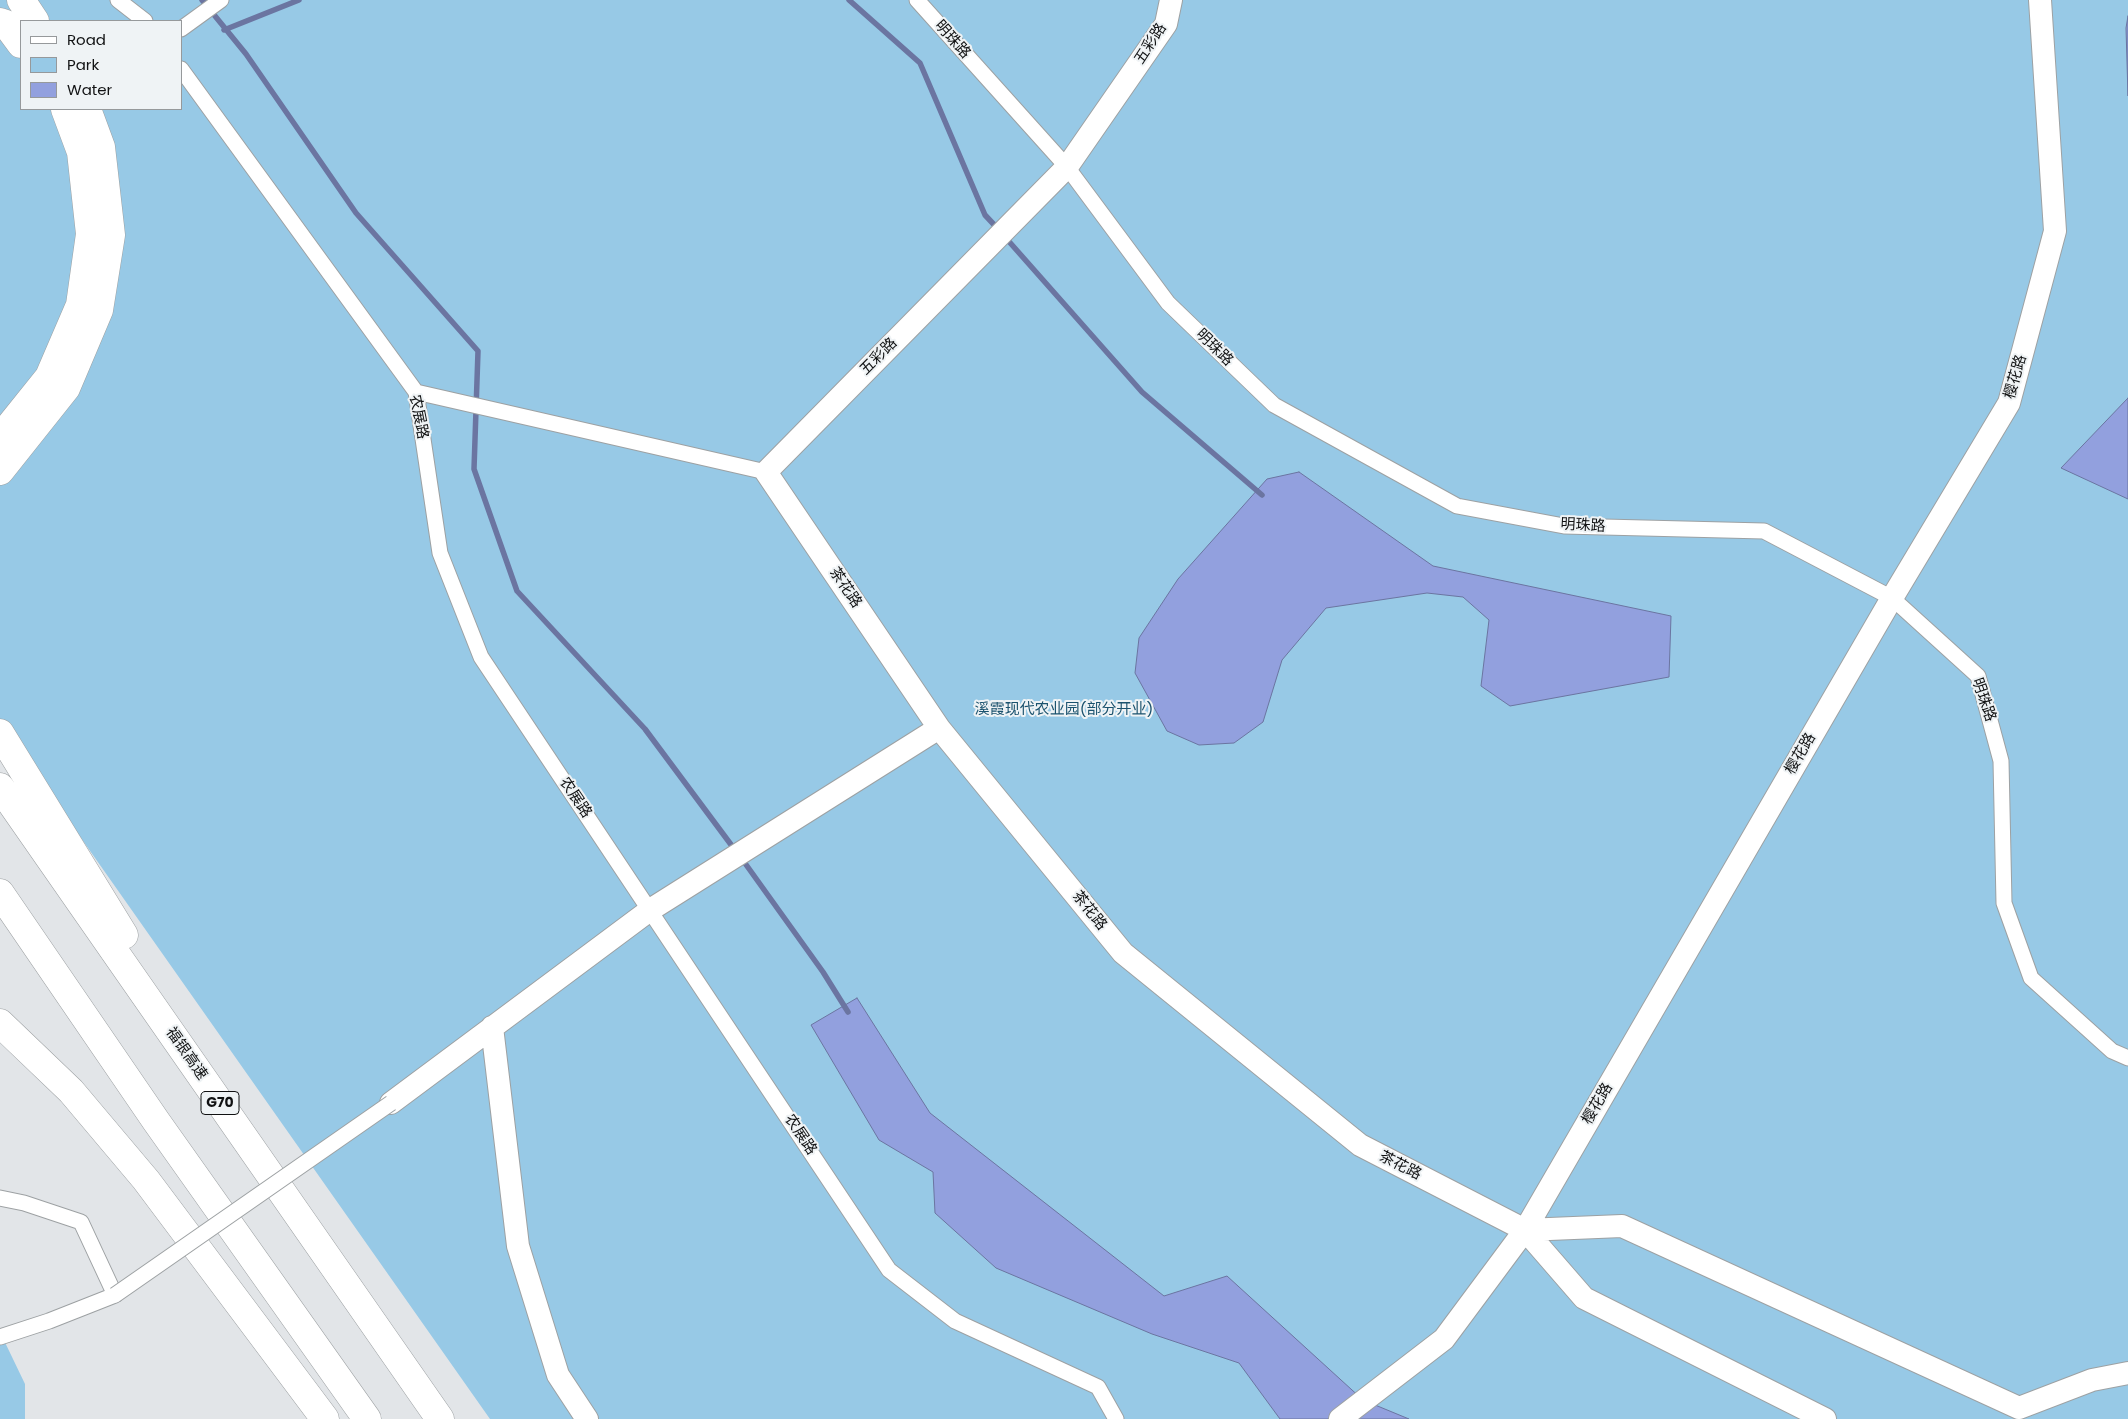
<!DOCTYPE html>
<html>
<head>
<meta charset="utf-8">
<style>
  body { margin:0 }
  #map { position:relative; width:2128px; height:1419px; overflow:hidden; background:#e2e5e8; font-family:Poppins,sans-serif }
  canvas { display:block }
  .legend { position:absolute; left:20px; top:20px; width:162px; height:90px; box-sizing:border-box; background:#eff3f5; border:1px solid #96999b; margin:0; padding:6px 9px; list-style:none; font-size:15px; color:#111213 }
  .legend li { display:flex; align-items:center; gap:10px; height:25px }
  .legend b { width:25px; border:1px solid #96999b }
</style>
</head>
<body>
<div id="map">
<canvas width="2128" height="1419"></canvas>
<ul class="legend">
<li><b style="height:6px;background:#fff"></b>Road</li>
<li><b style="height:14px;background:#97c9e6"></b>Park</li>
<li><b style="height:14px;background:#92a0de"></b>Water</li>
</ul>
</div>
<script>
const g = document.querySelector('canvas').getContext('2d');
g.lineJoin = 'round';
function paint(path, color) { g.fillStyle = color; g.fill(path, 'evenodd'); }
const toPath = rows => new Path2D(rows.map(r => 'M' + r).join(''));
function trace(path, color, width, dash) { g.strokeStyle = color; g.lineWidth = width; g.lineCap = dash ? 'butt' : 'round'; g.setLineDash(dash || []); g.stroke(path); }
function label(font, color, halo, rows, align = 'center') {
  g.font = font + ' Poppins,"Noto Sans SC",sans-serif'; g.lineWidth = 4; g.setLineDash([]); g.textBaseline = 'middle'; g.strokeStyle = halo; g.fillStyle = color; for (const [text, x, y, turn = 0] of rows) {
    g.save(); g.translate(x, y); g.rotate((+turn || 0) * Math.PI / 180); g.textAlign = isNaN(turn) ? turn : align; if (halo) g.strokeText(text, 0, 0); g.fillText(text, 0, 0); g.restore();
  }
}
paint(toPath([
  [0,0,2128,0,2128,1419,490,1419,0,723],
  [21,21,181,21,181,109,21,109],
  [0,1332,25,1384,25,1419,0,1419]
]), '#97c9e6');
const water = toPath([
  [2128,16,2128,96,2126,28,2128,16],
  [2128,398,2128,499,2061,468,2128,398],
  [1299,472,1433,566,1671,616,1669,677,1510,706,1481,686,1489,620,1463,597,1427,593,1326,608,1282,660,1263,722,1234,743,1199,745,1167,731,1135,673,1139,638,1178,579,1267,479,1299,472],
  [857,998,930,1113,1164,1296,1227,1276,1363,1400,1409,1419,1280,1419,1239,1363,1152,1334,996,1268,935,1213,933,1172,879,1140,811,1025,857,998]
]);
paint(water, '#92a0de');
trace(water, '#6b75a1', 1);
trace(toPath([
  [202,0,246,54,356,213,478,351,474,469,517,591,645,729,735,850],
  [849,0,920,63,985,215,999,230],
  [224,30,299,0],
  [1005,237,1142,392,1262,495],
  [742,859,823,972,848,1012]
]), '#6b75a1', 5.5);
const street = toPath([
  [118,0,145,21],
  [917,0,1067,167,1168,303,1274,405,1457,506,1564,526,1764,531,1892,598,1978,676,2001,761,2004,903,2031,978,2112,1051,2128,1058],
  [181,29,221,0],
  [181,69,416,392,440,553,481,657,889,1270,955,1321,1098,1387,1116,1419],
  [416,392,766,472],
  [0,1198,24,1203,81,1222,115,1295,49,1321,0,1337]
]);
const secondary = toPath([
  [1171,0,1166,24,1067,167,766,472,939,728,1123,953,1360,1145,1525,1230,1584,1298,1825,1419],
  [492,1027,518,1246,558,1375,587,1419],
  [391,1103,650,910,939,728],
  [1525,1230,1622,1226,2019,1408,2092,1380,2128,1373],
  [1340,1419,1444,1339,1525,1230,1892,598,2009,403,2055,231,2040,0]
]);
const highway = toPath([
  [21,0,35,21],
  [0,22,6,24,21,44],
  [0,438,49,377,80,305,90,234,81,152,65,109],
  [0,471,66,388,99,310,111,235,101,147,87,109],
  [0,733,124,935],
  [0,787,440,1419],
  [0,893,156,1121,367,1419],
  [0,1023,71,1091,146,1180,325,1419]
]);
trace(street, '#9da1a3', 17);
trace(secondary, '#9da1a3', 24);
trace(highway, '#9da1a3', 29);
trace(street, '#fff', 15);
trace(secondary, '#fff', 22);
trace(highway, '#fff', 28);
const streetBridge = toPath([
  [115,1295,391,1103]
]);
trace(streetBridge, '#9da1a3', 17, []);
trace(streetBridge, '#fff', 15);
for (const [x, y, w] of [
  [220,1103,38]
]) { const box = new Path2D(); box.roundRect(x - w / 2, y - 11.5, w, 23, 4); g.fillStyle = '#eff3f5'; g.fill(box); trace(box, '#111213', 1); }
label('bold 14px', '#111213', null, [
  ["G70",220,1103]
]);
label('15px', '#111213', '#eff3f5', [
  ["明珠路",952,40,48],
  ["五彩路",1151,44,-57],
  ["明珠路",1214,348,44],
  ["五彩路",879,357,-45],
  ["樱花路",2016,377,-74],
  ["农展路",418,417,79],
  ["明珠路",1583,526,3],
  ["茶花路",845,588,56],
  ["明珠路",1983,700,71],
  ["樱花路",1801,754,-60],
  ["农展路",575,798,56],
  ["茶花路",1089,911,51],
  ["福银高速",186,1054,55],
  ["樱花路",1598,1104,-60],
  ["农展路",800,1135,56],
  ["茶花路",1400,1166,27]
]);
label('15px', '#1a526e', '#eff3f5', [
  ["溪霞现代农业园(部分开业)",1064,710]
]);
</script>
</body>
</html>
